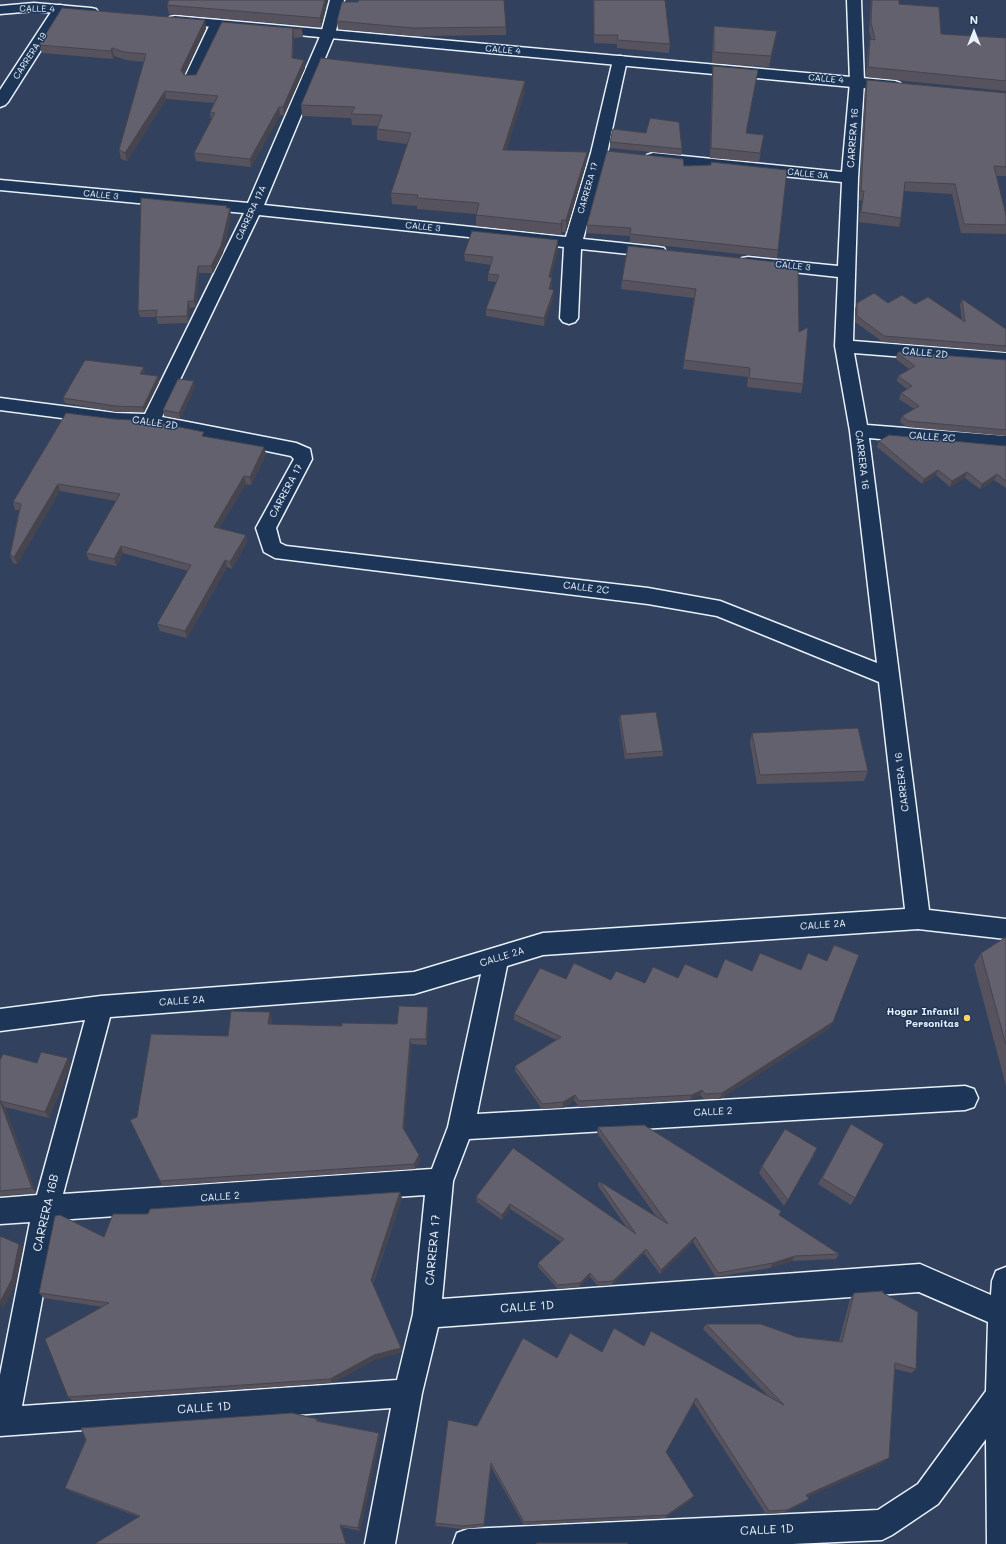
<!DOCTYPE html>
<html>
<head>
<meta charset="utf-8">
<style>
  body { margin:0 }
  #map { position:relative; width:1006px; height:1544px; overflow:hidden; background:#32425e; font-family:Mali,sans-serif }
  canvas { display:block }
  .north { position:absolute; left:954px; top:12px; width:40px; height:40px; -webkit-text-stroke:3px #1d3557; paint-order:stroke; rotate:0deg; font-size:11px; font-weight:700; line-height:16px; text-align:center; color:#e8f1f8 }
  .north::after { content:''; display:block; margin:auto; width:14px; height:18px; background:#e8f1f8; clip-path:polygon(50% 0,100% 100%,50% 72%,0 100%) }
</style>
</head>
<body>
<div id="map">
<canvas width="1006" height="1544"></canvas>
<div class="north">N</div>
</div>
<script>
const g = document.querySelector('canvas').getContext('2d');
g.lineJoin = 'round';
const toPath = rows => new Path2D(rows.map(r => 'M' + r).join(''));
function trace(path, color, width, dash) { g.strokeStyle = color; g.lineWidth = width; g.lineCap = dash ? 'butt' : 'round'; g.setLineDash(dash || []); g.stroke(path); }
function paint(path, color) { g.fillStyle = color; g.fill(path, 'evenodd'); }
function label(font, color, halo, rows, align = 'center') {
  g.font = font + ' Mali,sans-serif'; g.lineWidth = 3; g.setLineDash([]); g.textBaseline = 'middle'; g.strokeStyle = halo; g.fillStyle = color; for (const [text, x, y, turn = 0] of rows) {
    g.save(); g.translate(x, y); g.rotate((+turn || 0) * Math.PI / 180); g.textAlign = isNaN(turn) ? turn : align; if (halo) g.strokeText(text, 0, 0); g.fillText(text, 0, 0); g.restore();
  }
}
const minor = toPath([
  [330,0,344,0,335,34,264,205,566,237,591,153,613,60,615,57,620,56,625,57,627,60,607,153,583,239,658,247,664,248,666,252,664,256,658,257,581,249,578,318,575,322,569,324,563,322,560,318,564,247,259,215,162,417,296,443,310,449,312,459,276,528,280,543,286,546,648,588,720,601,877,663,850,431,835,346,838,277,748,267,742,266,740,262,742,258,748,257,838,266,842,182,653,163,647,161,645,158,647,155,653,153,842,172,850,82,847,0,861,0,864,82,858,178,853,341,1006,353,1006,365,854,353,867,425,1006,436,1006,450,869,438,929,910,1006,919,1006,939,918,929,543,955,507,966,477,1114,965,1086,974,1089,978,1098,974,1107,965,1110,469,1139,453,1181,442,1299,920,1264,991,1295,992,1281,996,1271,1006,1267,1006,1544,987,1544,986,1439,938,1504,892,1535,882,1540,792,1544,453,1544,457,1533,468,1529,878,1510,918,1484,986,1391,988,1322,919,1292,438,1327,422,1393,395,1544,365,1544,391,1408,0,1436,0,1375,30,1222,0,1224,0,1198,37,1195,85,1020,0,1031,0,1009,101,996,414,972,543,933,905,909,879,682,717,616,648,604,275,558,264,552,256,528,294,459,291,456,151,427,116,425,0,410,0,398,116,413,145,414,244,213,0,190,0,180,248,203,321,34,330,0],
  [481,974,448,1127,432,1169,63,1194,110,1017,414,994,481,974],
  [425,1195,413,1314,397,1380,22,1406,57,1220,425,1195],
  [60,5,65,6,67,9,8,102,5,105,0,107,0,90,55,6,60,5],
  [217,20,222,21,224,24,198,79,196,82,186,82,184,79,210,24,212,21,217,20]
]);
const tertiary = toPath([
  [34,3,91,8,96,9,98,12,96,15,91,16,34,11,0,14,0,6,34,3],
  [175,16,895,81,900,83,903,86,900,89,895,91,170,23,168,20,170,17,175,16]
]);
trace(minor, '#e8f1f8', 3);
trace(tertiary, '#e8f1f8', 3);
paint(minor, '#1d3557');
paint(tertiary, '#1d3557');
paint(toPath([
  [325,0,326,8,321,27,169,14,167,5],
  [593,0,665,0,670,44,669,53,617,48,617,44,594,43],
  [871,0,899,0,899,4,941,34,1006,38,1006,91,866,77,868,49,870,39,871,39,869,31],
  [337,21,506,27,506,35,414,36,338,29],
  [222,22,302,29,303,37,294,38,293,58,304,60,305,68,284,115,280,115,251,167,196,161,194,153,211,120,210,112,214,103,166,99,127,161,121,159,119,150,144,62,126,60,114,56,113,59,42,53,39,45,206,28,184,75,196,75],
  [714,26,775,42,769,67,712,63,713,37],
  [713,66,747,133,762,144,759,162,710,158,712,75],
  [867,80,1006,93,1006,176,996,176,1006,215,1006,232,1005,234,961,233,952,194,904,191,901,218,899,227,859,222,862,201,859,200,865,89],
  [525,81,525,92,506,150,587,152,586,164,566,232,562,232,561,235,476,226,476,214,417,209,417,206,392,204,391,193,407,144,377,140,377,129,378,126,352,125,351,118,302,116,301,105],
  [646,133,682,149,681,155,610,148,610,142],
  [684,166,778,250,777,258,630,242,630,236,586,233,587,225],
  [227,208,231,215,223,253,213,273,199,273,196,307,190,308,188,323,158,324,156,317,140,317,138,311],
  [558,240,558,248,551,277,552,278,552,285,551,290,553,298,544,326,486,316,486,309,496,282,488,281,488,274,491,265,465,261,464,254],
  [777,267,799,332,803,384,801,393,747,387,748,377,683,369,694,298,621,289,622,280],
  [962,299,1006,329,1006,352,883,342,855,322,855,309,857,303,888,303,915,304,962,320,960,305],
  [897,353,1006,360,1006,436,907,427,900,422,902,416,914,409,899,399,901,393,907,389,897,381,898,376,909,369,896,359],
  [145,372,144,374,158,376,159,382,144,412,116,412,65,403,63,398],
  [195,387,180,419,164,416,163,410],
  [66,413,205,437,266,454,251,485,246,484,219,528,246,535,247,542,232,569,227,567,187,638,160,631,157,624,188,571,123,553,116,566,89,560,86,553,116,501,60,491,17,564,13,563,10,555,19,510,15,510,13,502],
  [879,441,1006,446,1006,488,994,480,980,489,965,478,950,487,936,475,922,484,877,447],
  [620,715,663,751,663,756,625,759,619,720],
  [752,733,868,771,864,781,757,784,750,742],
  [1006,937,1006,1086,974,965,981,953],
  [678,978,830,1028,720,1099,704,1099,700,1095,690,1100,579,1107,574,1100,563,1108,542,1109,515,1071,515,1066,556,1040,514,1020,514,1014,566,979,611,980,645,983],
  [428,1013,427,1045,411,1044,404,1130,419,1155,420,1160,415,1169,163,1186,160,1181,137,1117,228,1036,272,1018,271,1024,342,1026,397,1024],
  [0,1060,37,1063,71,1064,49,1118,5,1107,36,1193,0,1196],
  [851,1124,855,1198,851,1205,818,1184],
  [598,1127,779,1215,839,1254,836,1259,792,1261,770,1268,716,1277,693,1242,660,1274,644,1253,612,1285,598,1286,590,1277,579,1287,558,1289,538,1267,538,1263,561,1242,510,1209,502,1220,477,1202,476,1197,627,1228,598,1186,599,1181,658,1219,597,1133],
  [814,1155,784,1206,759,1173,762,1166],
  [402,1198,373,1284,401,1348,402,1352,376,1359,332,1383,73,1401,68,1397,103,1307,44,1298,39,1293,104,1237,148,1214],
  [854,1293,883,1293,916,1369,911,1373,895,1369,885,1462,807,1497,809,1499,805,1502,784,1513,766,1514,694,1403,666,1452,691,1500,665,1518,524,1525,491,1467,484,1527,463,1529,436,1526,435,1523,477,1426,557,1358,644,1346,768,1396,703,1329,706,1324,797,1337,839,1341,850,1299],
  [317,1419,319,1421,379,1433,380,1437,360,1531,342,1527,139,1517,70,1491,65,1488]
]), '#56535f');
paint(toPath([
  [325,0,326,8,321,27,320,18],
  [205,20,206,28,183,78,181,70],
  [293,29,294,38,293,66,292,58],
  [777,31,775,42,769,67,771,56],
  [112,48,114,56,113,59,111,51],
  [304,60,305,68,284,115,283,107],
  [525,81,525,92,503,161,503,150],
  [165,91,166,99,127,161,125,153],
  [279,107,280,115,251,167,250,159],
  [587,152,586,164,566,232,566,220],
  [230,208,231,215,223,253,213,273,211,266],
  [562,220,562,232,561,235,561,224],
  [558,240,558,248,549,285,549,277],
  [198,266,199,273,196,307,194,301],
  [552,278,552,285,548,297,549,289],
  [554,290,553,298,544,326,544,318],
  [188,301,190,308,188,323,187,316],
  [144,367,145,372,142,379,140,374],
  [158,376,159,382,144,412,143,407],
  [194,381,195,387,180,419,179,413],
  [264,447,266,454,251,485,250,477],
  [938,470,936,475,922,484,924,479],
  [967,472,965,478,950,487,952,481],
  [997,474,994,480,980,489,982,484],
  [244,476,246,484,215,534,214,527],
  [58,484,60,491,17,564,14,557],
  [246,535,247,542,232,569,230,562],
  [121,546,123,553,116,566,114,559],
  [225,560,227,567,187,638,185,631],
  [428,1007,428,1013,427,1045,426,1039],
  [270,1012,272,1018,270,1030,268,1024],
  [833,1022,830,1028,720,1099,722,1093],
  [410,1039,411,1044,404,1133,403,1128],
  [68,1058,71,1064,49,1118,45,1112],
  [702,1090,700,1095,690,1100,692,1095],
  [575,1095,574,1100,563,1108,563,1102],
  [0,1101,5,1107,36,1193,32,1188],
  [419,1155,420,1160,415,1169,414,1164],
  [400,1192,402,1198,372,1285,371,1280],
  [510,1204,510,1209,502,1220,502,1215],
  [695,1237,693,1242,660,1274,661,1270],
  [19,1244,23,1248,16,1283,4,1308,0,1304,0,1302],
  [646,1249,644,1253,612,1285,613,1281],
  [795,1256,792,1261,770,1268,773,1263],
  [590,1273,590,1277,579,1287,580,1283],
  [401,1348,402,1352,376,1359,332,1383,330,1379,374,1355],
  [379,1433,380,1437,360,1531,358,1528],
  [889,1458,885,1462,803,1499,806,1495],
  [491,1463,491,1467,484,1527,484,1524],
  [694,1496,691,1500,665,1518,667,1515],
  [809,1499,805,1502,784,1513,787,1510],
  [340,1525,342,1527,347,1544,346,1544]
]), '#46444d');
const building = toPath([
  [169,0,325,0,320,18,167,5,169,0],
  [359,0,504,0,506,27,413,28,337,21,342,2,358,2,359,0],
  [594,0,665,0,670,44,617,40,618,35,594,35,594,0],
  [872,0,899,0,899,4,939,7,941,34,1006,38,1006,81,868,67,870,39,875,40,871,22,872,0],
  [62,8,205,20,181,70,184,75,196,75,222,22,302,29,293,29,292,58,304,60,283,107,279,107,250,159,194,153,215,113,210,112,218,96,165,91,125,153,119,150,146,54,124,52,112,48,111,51,39,45,62,8],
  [714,26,777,31,771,56,714,52,714,26],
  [321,58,525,81,503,150,587,152,566,220,562,220,561,224,476,215,479,203,417,198,418,195,391,193,411,133,377,129,382,115,351,114,355,107,301,105,321,58],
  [713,66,758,70,746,133,764,135,760,153,711,148,713,66],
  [867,80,1006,93,1006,167,994,166,1006,215,1006,225,964,224,955,184,905,182,901,218,861,212,864,191,861,191,867,80],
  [650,118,679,122,682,149,610,142,613,129,646,133,650,118],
  [607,151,683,159,684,166,711,165,711,162,787,170,778,250,630,234,631,228,587,225,607,151],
  [141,198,227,206,226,208,230,208,221,246,211,266,198,266,194,301,188,301,187,316,156,317,157,310,138,311,141,198],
  [472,231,558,240,549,277,552,278,549,289,554,290,544,318,486,309,499,275,488,274,493,257,464,254,472,231],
  [628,246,777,262,777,267,798,269,799,332,808,327,803,384,749,378,750,368,684,360,696,289,622,280,628,246],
  [874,293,888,303,902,295,915,304,928,297,965,322,962,299,1006,329,1006,346,884,336,857,316,857,303,874,293],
  [899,352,1006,360,1006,430,908,421,902,416,919,406,901,393,912,386,898,376,915,366,897,353,899,352],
  [85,360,144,367,140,374,158,376,143,407,115,406,63,398,85,360],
  [178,379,194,381,179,413,163,410,178,379],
  [66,413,114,419,149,421,204,432,202,436,264,447,250,477,244,476,214,527,246,535,230,562,225,560,185,631,157,624,191,565,121,546,114,559,86,553,120,494,58,484,14,557,10,555,21,504,13,502,66,413],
  [889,435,1006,446,1006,481,997,474,982,484,967,472,952,481,938,470,924,479,879,441,889,435],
  [656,712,663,751,626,754,620,715,656,712],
  [858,728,868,771,760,775,752,733,858,728],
  [1006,937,1006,1045,981,953,1006,937],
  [834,945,859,955,833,1022,722,1093,705,1094,702,1090,692,1095,579,1101,575,1095,563,1102,542,1104,515,1066,561,1037,514,1014,540,968,566,979,574,963,611,980,616,971,645,983,653,967,678,978,685,964,717,978,725,959,752,971,760,953,801,970,808,953,827,961,834,945],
  [399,1006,428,1007,426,1039,410,1039,403,1128,419,1155,414,1164,160,1181,130,1120,137,1117,151,1034,228,1036,231,1011,270,1012,268,1024,342,1026,342,1023,397,1024,399,1006],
  [41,1052,68,1058,45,1112,0,1101,32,1188,0,1191,0,1060,3,1054,37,1063,41,1052],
  [851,1124,884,1144,855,1198,822,1178,851,1124],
  [644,1125,781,1211,779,1215,839,1254,795,1256,773,1263,718,1273,695,1237,661,1270,646,1249,613,1281,598,1282,590,1273,580,1283,558,1285,538,1263,564,1239,510,1204,502,1215,476,1197,513,1148,636,1234,599,1181,668,1224,598,1127,644,1125],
  [785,1129,817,1148,788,1200,762,1166,785,1129],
  [400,1192,371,1280,401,1348,374,1355,330,1379,68,1397,45,1339,109,1303,39,1293,55,1216,60,1215,104,1237,113,1214,148,1214,150,1209,400,1192],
  [0,1236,19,1244,12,1279,0,1302,0,1236],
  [883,1291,883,1293,918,1312,916,1369,895,1363,889,1458,806,1495,809,1499,787,1510,769,1511,696,1398,666,1452,694,1496,667,1515,524,1522,491,1463,484,1524,463,1526,435,1523,448,1420,477,1426,523,1338,557,1358,570,1333,602,1352,614,1328,644,1346,651,1331,784,1405,706,1324,761,1324,797,1337,842,1342,854,1293,883,1291],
  [292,1413,317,1419,316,1421,379,1433,358,1528,340,1525,346,1544,96,1544,96,1543,140,1516,65,1488,86,1440,81,1428,292,1413],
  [536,1543,628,1543,627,1544,537,1544,536,1543]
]);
paint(building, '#64616e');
trace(building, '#46444d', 1);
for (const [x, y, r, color] of [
  [967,1018,4,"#ffd166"]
]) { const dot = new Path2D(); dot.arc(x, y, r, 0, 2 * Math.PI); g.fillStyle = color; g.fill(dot); trace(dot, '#1d3557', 1.5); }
label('9px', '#e8f1f8', '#1d3557', [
  ["CALLE 4",37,9,1],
  ["CALLE 4",503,50,5],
  ["CARRERA 19",30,56,-57],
  ["CALLE 4",826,79,5],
  ["CALLE 3A",808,174,6],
  ["CARRERA 17",588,188,-74],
  ["CALLE 3",101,195,6],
  ["CARRERA 17A",251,213,-65],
  ["CALLE 3",423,227,6],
  ["CALLE 3",793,266,6]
]);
label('10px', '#e8f1f8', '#1d3557', [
  ["CARRERA 16",853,138,-86],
  ["CALLE 2D",925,353,5],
  ["CALLE 2D",155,423,8],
  ["CALLE 2C",932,437,4],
  ["CARRERA 16",862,460,83],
  ["CARRERA 17",286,491,-62],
  ["CALLE 2C",586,588,7],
  ["CARRERA 16",902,782,-97],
  ["CALLE 2A",823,925,-4],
  ["CALLE 2A",502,957,-17],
  ["CALLE 2A",182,1001,-4],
  ["CALLE 2",713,1112,-3],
  ["CALLE 2",220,1197,-4]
]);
label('bold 10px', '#e8f1f8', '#1d3557', [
  ["Hogar Infantil",959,1012],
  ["Personitas",959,1024]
], 'right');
label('12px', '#e8f1f8', '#1d3557', [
  ["CARRERA 16B",46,1213,-77],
  ["CARRERA 17",433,1250,-85],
  ["CALLE 1D",527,1307,-4],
  ["CALLE 1D",204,1408,-4],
  ["CALLE 1D",767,1530,-3]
]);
</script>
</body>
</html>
